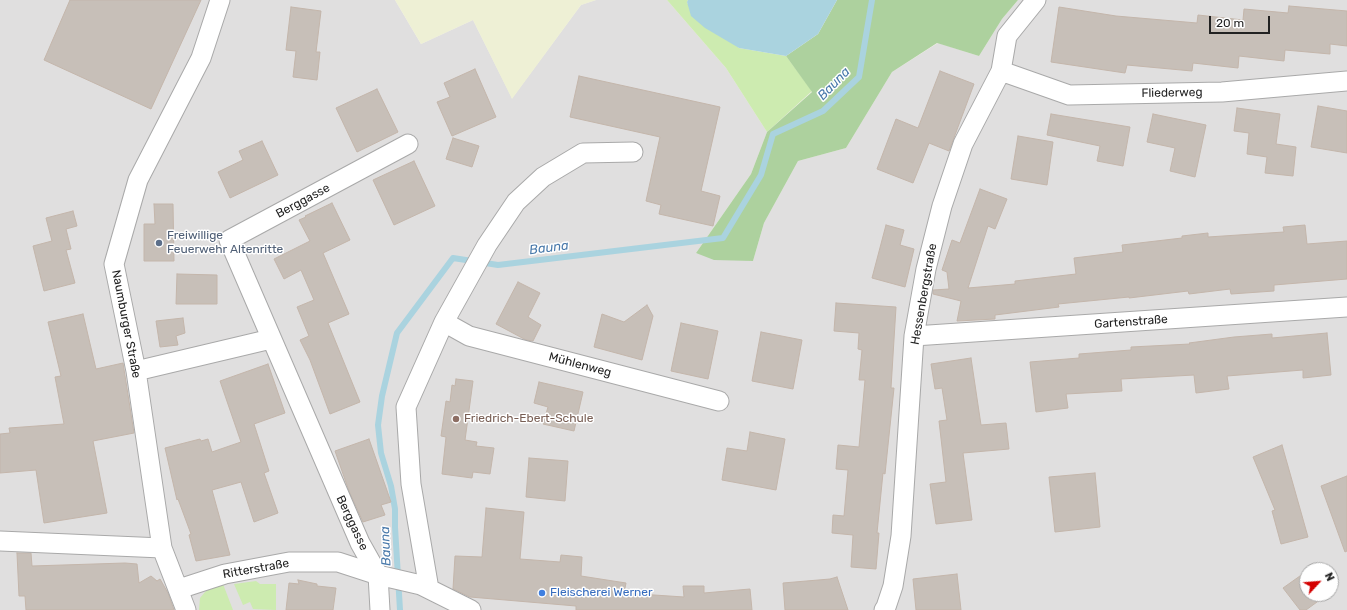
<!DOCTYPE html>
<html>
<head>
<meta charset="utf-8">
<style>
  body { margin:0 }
  #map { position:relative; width:1347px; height:610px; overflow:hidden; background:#f2efe9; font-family:Rubik,sans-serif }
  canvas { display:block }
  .north { position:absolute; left:1299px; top:562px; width:40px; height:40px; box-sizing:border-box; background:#fff; border:1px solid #a7a7a7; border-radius:50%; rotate:64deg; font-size:11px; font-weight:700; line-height:16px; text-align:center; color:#222 }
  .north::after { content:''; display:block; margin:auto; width:14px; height:18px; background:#d40000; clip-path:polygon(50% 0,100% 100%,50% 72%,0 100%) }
  .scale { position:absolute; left:1209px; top:16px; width:61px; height:18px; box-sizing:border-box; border:2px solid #222; border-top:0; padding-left:5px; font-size:12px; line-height:14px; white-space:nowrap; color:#222; -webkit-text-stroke:3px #fff; paint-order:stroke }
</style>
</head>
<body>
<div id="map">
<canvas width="1347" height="610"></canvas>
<div class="north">N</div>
<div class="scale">20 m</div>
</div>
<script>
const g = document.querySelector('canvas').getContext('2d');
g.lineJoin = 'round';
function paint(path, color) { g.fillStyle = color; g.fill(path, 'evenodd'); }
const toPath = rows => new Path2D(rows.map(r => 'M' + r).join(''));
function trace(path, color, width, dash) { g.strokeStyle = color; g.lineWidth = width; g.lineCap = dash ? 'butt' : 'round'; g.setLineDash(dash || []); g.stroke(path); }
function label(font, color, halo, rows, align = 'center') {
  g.font = font + ' Rubik,sans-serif'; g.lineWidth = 3; g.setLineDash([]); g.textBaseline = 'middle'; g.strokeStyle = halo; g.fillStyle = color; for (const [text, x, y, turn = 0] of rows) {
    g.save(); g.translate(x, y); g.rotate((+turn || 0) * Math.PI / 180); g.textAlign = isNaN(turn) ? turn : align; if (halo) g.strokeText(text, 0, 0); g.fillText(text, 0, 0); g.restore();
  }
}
paint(toPath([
  [0,0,395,0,421,44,473,20,512,98,581,5,596,0,667,0,726,68,767,132,751,174,696,253,753,261,764,223,798,161,846,148,892,72,938,43,979,56,1002,19,1018,0,1347,0,1347,610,0,610],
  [1307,570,1331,570,1331,594,1307,594]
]), '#e0dfdf');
paint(toPath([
  [395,0,596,0,581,5,512,99,473,20,421,44]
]), '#eef0d5');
paint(toPath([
  [667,0,688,0,687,3,739,48,786,56,812,91,767,132,726,68],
  [256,581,260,584,276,584,276,610,253,609,250,602,243,605,234,584],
  [223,584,233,610,199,610,200,598,205,592,212,587]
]), '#cdebb0');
paint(toPath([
  [837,0,1018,0,1002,19,979,56,937,43,892,72,846,148,798,161,764,223,753,261,714,260,696,253,751,174,767,132,812,92,786,56,818,34]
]), '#add19e');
paint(toPath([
  [688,0,837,0,818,34,786,56,739,48,705,28,691,16,687,2]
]), '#aad3df');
trace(toPath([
  [400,610,395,527,395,509,391,486,381,453,378,425,382,396,397,333,453,258,498,265,723,238,761,175,773,134,823,111,859,77,872,0]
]), '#aad3df', 6);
const building = toPath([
  [70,0,201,0,151,109,44,60,70,0],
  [1289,6,1347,11,1347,46,1330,44,1330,54,1285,50,1284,61,1239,56,1238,68,1193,63,1192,71,1127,65,1125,73,1051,62,1059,7,1116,16,1197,23,1198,15,1243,20,1244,9,1288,13,1289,6],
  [291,7,321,11,316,52,320,52,317,80,293,77,296,51,286,50,291,7],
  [475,69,496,117,452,136,437,102,450,97,444,83,475,69],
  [940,71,974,84,949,151,929,143,913,183,877,169,896,119,918,128,940,71],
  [579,76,720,107,701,191,720,196,713,226,659,214,661,205,646,201,660,137,570,117,579,76],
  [377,89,398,132,357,152,336,108,377,89],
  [1318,106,1347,111,1347,153,1311,147,1318,106],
  [1237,108,1280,114,1276,144,1296,147,1293,176,1265,173,1267,157,1247,154,1249,133,1234,131,1237,108],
  [1051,114,1130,127,1123,166,1097,161,1100,146,1047,135,1051,114],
  [1153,114,1206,125,1195,177,1170,171,1175,148,1147,142,1153,114],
  [1018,136,1053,142,1047,185,1011,179,1018,136],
  [453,138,479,146,472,167,446,159,453,138],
  [262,141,278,175,230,198,218,172,243,160,239,151,262,141],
  [414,161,435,206,394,225,373,180,414,161],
  [980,189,1007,199,995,229,988,226,968,288,1015,284,1015,281,1076,274,1074,258,1123,252,1122,245,1182,238,1182,236,1208,233,1208,237,1284,232,1283,227,1305,225,1307,244,1347,241,1347,279,1274,285,1274,291,1231,294,1230,289,1189,294,1188,291,1129,298,1129,297,1058,304,1059,307,995,315,995,319,957,321,961,301,933,294,933,290,949,289,947,272,942,270,952,240,960,243,980,189],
  [332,203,350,240,323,253,349,314,328,323,360,402,330,414,310,360,300,340,309,336,297,307,314,300,301,270,284,279,274,259,310,241,299,220,306,217,305,216,332,203],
  [154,204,173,204,174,261,144,261,144,224,155,224,154,204],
  [73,211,77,226,66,229,71,249,66,250,75,283,44,291,33,246,52,241,46,218,73,211],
  [886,225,904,230,900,245,914,249,905,287,872,278,886,225],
  [177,274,217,275,217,304,176,304,177,274],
  [518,282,540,293,528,317,541,325,533,341,526,340,496,324,518,282],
  [836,303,896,307,891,388,894,388,885,474,883,473,877,533,879,533,876,569,851,567,853,535,832,533,833,515,844,516,848,470,836,469,838,445,859,447,865,380,859,380,862,350,858,349,859,333,834,331,836,303],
  [647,305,653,316,642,360,594,347,602,314,624,322,647,305],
  [83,314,96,369,123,363,134,433,93,441,107,513,44,523,36,470,0,473,0,434,10,433,9,428,64,424,55,377,61,376,48,322,83,314],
  [183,318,185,333,176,336,178,345,160,347,156,321,183,318],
  [681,323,718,331,708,379,671,371,681,323],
  [761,332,802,340,793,389,752,381,761,332],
  [1327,333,1331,375,1303,378,1303,370,1227,376,1229,389,1196,393,1194,375,1121,379,1122,391,1066,394,1068,408,1036,412,1030,362,1079,358,1079,354,1131,350,1131,347,1190,344,1189,343,1234,337,1272,334,1272,338,1327,333],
  [971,358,981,425,1006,423,1009,449,963,453,972,520,936,524,930,484,946,482,939,421,947,420,942,388,935,389,931,364,971,358],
  [268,364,285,413,254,424,269,471,264,473,278,513,254,522,241,482,212,490,230,555,196,561,189,535,191,534,178,499,177,500,165,448,200,439,201,441,208,439,212,452,241,442,220,381,268,364],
  [456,379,473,381,465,440,477,442,476,446,494,448,490,474,473,472,472,478,442,474,446,437,441,436,446,401,450,402,452,385,455,386,456,379],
  [539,382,583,392,574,431,543,424,548,407,534,403,539,382],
  [750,432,785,439,776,490,722,480,727,448,747,451,750,432],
  [369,439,391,502,381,505,385,515,363,522,349,491,335,451,369,439],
  [1282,445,1308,537,1281,544,1272,511,1275,510,1253,457,1282,445],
  [529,458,568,461,565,501,526,497,529,458],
  [1095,473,1100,527,1055,532,1049,477,1095,473],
  [1347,476,1347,551,1345,552,1321,486,1347,476],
  [486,508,524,512,520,559,560,562,561,555,582,557,581,576,626,583,624,593,684,597,683,586,704,586,704,593,750,589,752,610,576,610,576,606,470,597,453,589,455,556,482,557,486,508],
  [17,553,31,553,32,566,125,563,137,564,139,583,151,576,157,581,160,579,168,593,174,610,26,610,25,596,19,596,17,553],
  [1307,571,1307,594,1328,594,1306,610,1300,610,1283,588,1307,571],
  [957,574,961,610,916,610,913,579,957,574],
  [837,577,848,610,785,610,783,583,830,579,837,577],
  [298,580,317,584,317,586,336,588,333,610,286,610,289,583,299,584,298,580]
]);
paint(building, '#c7bfb8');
trace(building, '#c4b6ab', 1);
const street = toPath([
  [1001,71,1069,95,1222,92,1347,81],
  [444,322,487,245,516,202,543,177,583,153,633,152],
  [914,336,1347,307],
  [136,371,271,339],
  [0,541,162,548],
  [179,589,225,574,289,562,338,562,378,575,421,585,471,610],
  [429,589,411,484,406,407,444,322,469,336,719,401],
  [186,610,162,548,136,371,114,264,138,180,201,58,220,0],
  [380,610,378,575,360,543,229,240,408,144],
  [884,610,886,607,893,586,901,536,914,336,926,269,942,206,963,144,1001,71,1007,36,1036,0]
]);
trace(street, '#a9a9a9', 21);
trace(street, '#fff', 19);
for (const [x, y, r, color] of [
  [159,243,4,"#5c6f8a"],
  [456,419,4,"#8d6e63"],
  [542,593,4,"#3f7fe0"]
]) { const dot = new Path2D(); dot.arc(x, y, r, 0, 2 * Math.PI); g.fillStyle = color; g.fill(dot); trace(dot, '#fff', 1.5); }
label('12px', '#222', '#fff', [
  ["Fliederweg",1172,93,-1],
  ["Berggasse",303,201,-28],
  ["Hessenbergstraße",924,294,-80],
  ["Gartenstraße",1131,322,-4],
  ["Naumburger Straße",126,324,79],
  ["Mühlenweg",580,365,15],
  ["Berggasse",352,523,65],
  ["Ritterstraße",256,569,-10]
]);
label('12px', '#4e5e75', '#fff', [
  ["Freiwillige",167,236],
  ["Feuerwehr Altenritte",167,250]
], 'left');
label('12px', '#785e54', '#fff', [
  ["Friedrich-Ebert-Schule",464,419]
], 'left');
label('12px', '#366cbe', '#fff', [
  ["Fleischerei Werner",550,593]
], 'left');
label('italic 13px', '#4a7aab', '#fff', [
  ["Bauna",834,84,-46],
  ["Bauna",549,248,-7],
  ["Bauna",386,546,-92]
]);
</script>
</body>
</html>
